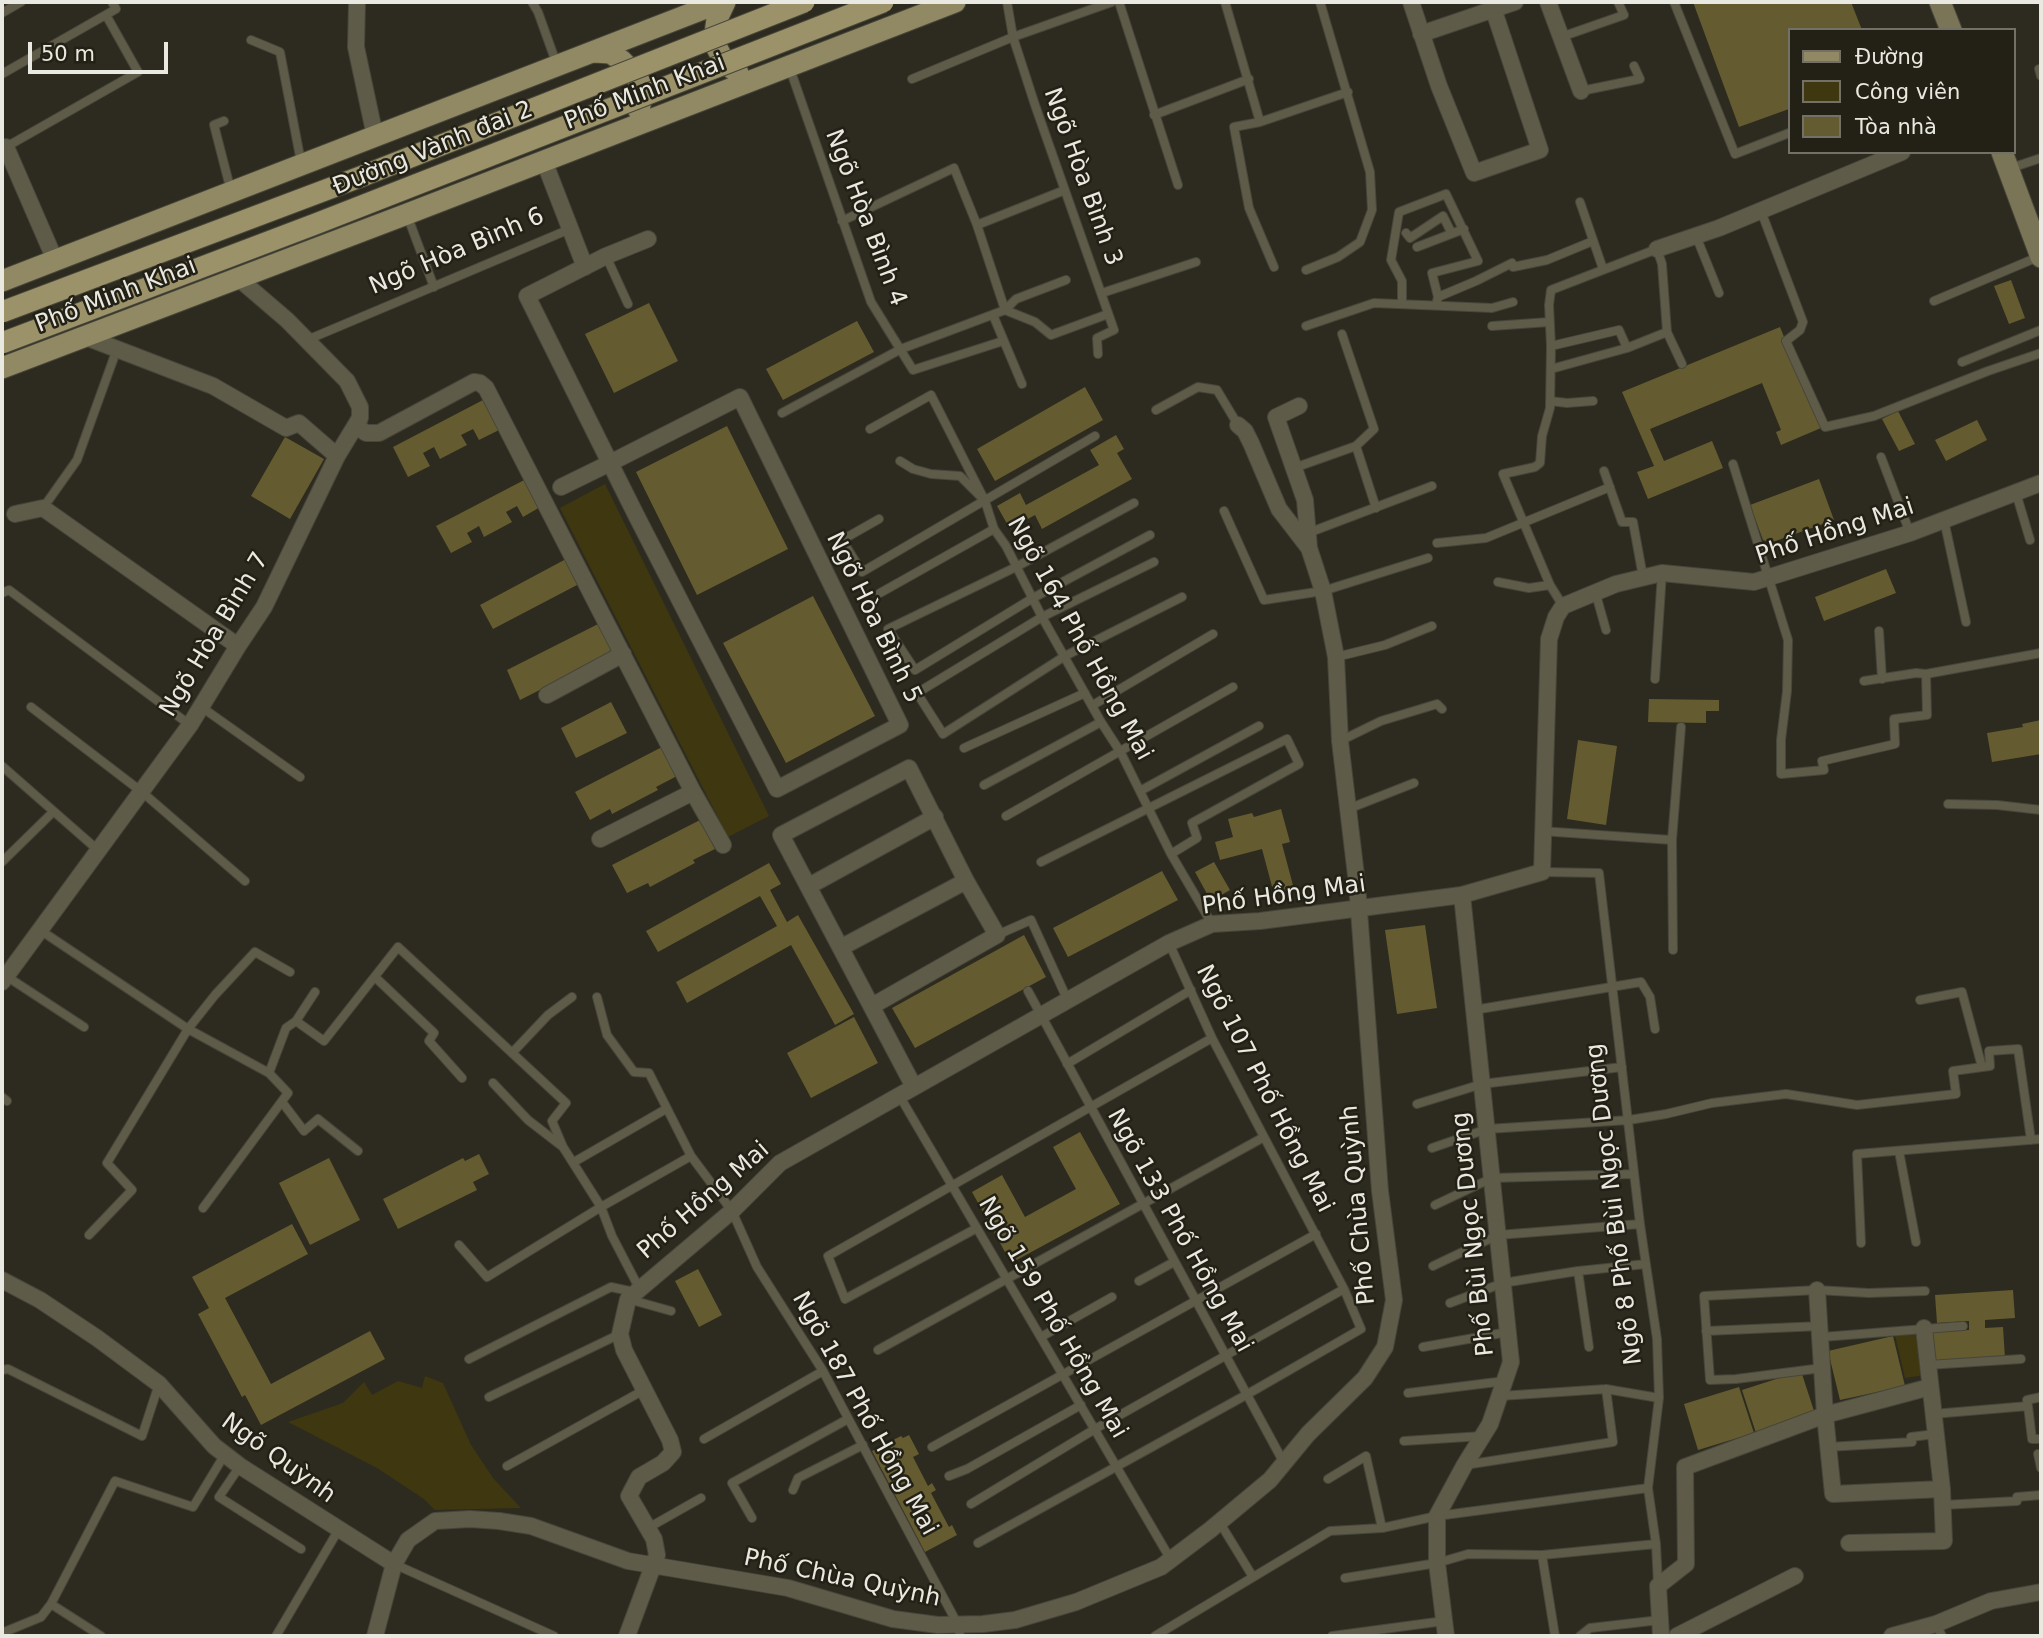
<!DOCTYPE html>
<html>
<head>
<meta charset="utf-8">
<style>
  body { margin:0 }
  #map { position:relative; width:2043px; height:1638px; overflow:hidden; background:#2d2b1f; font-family:"DejaVu Sans",sans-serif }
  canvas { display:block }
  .frame { position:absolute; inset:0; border:4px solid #eae9e1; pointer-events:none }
  .legend { position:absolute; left:1788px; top:28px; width:228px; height:126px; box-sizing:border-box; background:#232116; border:2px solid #737167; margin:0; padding:9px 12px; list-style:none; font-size:21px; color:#eae9e1 }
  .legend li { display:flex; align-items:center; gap:14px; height:35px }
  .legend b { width:35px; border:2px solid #737167 }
  .scale { position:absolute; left:28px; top:42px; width:140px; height:32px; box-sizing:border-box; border:4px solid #eae9e1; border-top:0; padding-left:9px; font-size:21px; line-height:24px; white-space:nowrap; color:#eae9e1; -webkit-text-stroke:5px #232116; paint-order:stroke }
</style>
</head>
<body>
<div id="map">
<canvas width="2043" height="1638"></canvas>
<div class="frame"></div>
<ul class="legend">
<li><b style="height:9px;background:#918964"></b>Đường</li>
<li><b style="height:19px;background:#3f370f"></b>Công viên</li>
<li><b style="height:19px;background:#645b30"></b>Tòa nhà</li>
</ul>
<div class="scale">50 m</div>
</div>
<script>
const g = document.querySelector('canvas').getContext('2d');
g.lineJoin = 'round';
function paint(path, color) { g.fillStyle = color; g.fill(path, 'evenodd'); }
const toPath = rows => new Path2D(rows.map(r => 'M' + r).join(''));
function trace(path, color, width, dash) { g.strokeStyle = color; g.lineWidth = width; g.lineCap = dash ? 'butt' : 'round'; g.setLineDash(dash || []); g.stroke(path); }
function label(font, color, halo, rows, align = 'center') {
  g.font = font + ' "DejaVu Sans",sans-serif'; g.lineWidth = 5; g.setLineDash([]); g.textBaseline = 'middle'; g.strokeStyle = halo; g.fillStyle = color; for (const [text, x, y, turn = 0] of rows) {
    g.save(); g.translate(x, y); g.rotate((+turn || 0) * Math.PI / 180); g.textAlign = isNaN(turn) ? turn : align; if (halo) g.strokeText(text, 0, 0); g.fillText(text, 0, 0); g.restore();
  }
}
paint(toPath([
  [605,484,769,816,728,837,560,508],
  [1922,1332,1925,1375,1905,1378,1895,1335],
  [425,1376,443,1383,471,1445,493,1478,521,1508,435,1510,424,1499,377,1468,288,1422,343,1403,364,1382,372,1395,398,1381,422,1388]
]), '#3f370f');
paint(toPath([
  [1693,2,1851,2,1862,30,1789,30,1789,109,1739,127],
  [2011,280,2025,318,2009,324,1994,286],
  [649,303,678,361,614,393,585,334],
  [857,321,874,352,783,400,766,369],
  [1780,327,1821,428,1781,445,1776,432,1781,430,1762,383,1650,429,1664,461,1712,441,1723,468,1648,499,1637,472,1654,466,1622,392],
  [1085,387,1103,420,995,481,977,449],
  [483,400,499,430,479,440,473,429,461,435,467,445,440,459,434,447,423,453,430,466,408,477,393,447],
  [1898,411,1915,444,1899,451,1882,419],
  [1977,420,1987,440,1946,461,1935,440],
  [727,426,788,549,697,595,636,472],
  [1116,435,1124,449,1117,453,1132,479,1042,529,1035,515,1010,529,997,506,1020,493,1026,505,1099,465,1090,450],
  [285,437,324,459,290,519,251,496],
  [528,478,542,506,523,517,517,506,506,512,512,522,484,537,479,526,467,533,472,542,451,553,436,526],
  [1819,479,1834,520,1770,543,1763,540,1750,505],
  [566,559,579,584,493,629,480,605],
  [1886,569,1896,593,1824,621,1815,597],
  [813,596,875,716,786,763,723,643],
  [604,621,619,650,520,700,507,670],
  [1649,699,1719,700,1719,711,1706,711,1706,723,1648,722],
  [611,702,627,733,576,758,561,728],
  [2041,720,2041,754,1992,762,1987,733,2023,727,2022,724],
  [1578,740,1617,746,1606,825,1567,819],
  [662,747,677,776,656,787,658,790,612,814,610,809,590,820,575,792],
  [1281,809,1290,842,1282,844,1294,889,1274,894,1262,849,1220,860,1215,842,1233,837,1228,819,1252,813,1254,817],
  [700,820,715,849,693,860,695,863,650,887,648,883,627,893,612,865],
  [1214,862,1230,890,1211,901,1195,872],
  [769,863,781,884,770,890,787,922,798,915,854,1014,835,1025,791,945,687,1003,676,982,777,926,760,896,658,952,646,931],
  [1162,871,1178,900,1068,957,1053,928],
  [1425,925,1437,1008,1397,1014,1385,930],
  [1024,935,1046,977,915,1048,892,1008],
  [854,1017,878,1063,811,1098,787,1053],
  [1080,1132,1120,1204,1011,1263,972,1192,1002,1175,1025,1217,1076,1189,1053,1147],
  [479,1154,489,1174,473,1182,477,1190,398,1229,383,1199,463,1158,465,1161],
  [329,1158,360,1220,310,1245,279,1183],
  [292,1224,308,1254,225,1298,271,1384,370,1331,385,1359,261,1425,245,1395,242,1397,198,1314,209,1308,192,1277],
  [698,1269,722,1315,699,1327,675,1281],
  [2013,1290,2015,1318,1985,1320,1985,1328,2003,1327,2005,1358,1932,1363,1931,1332,1969,1330,1969,1321,1937,1323,1935,1295],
  [1893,1336,1905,1386,1840,1400,1828,1351],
  [1801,1371,1815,1414,1756,1433,1742,1390],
  [1739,1387,1754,1433,1698,1450,1684,1404],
  [909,1435,919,1454,913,1457,928,1486,932,1483,936,1490,931,1493,949,1527,952,1525,957,1535,925,1552,872,1451,901,1436,903,1438]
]), '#645b30');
const service = toPath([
  [532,2,538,12,557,65],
  [1007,2,1013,37,1035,105,1114,330,1097,338,1098,354],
  [1119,2,1178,185],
  [1225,2,1260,122,1234,127,1249,208,1274,267],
  [1674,2,1735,154,1789,133],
  [2,13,21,2],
  [1561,37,1624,15,1618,2],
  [251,40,280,52,301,162],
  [789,66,871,302,913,370,1003,341],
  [2039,69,2041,76],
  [2,74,116,9,112,2],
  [912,79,1013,37,1112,2],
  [1581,91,1640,79,1634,66],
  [1154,115,1249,79],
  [224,121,214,125,231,191],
  [1260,122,1348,92],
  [6,147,138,72,106,15],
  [2011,168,2041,158],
  [1580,202,1603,269],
  [1761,211,1803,322,1800,330,1786,341,1825,427,1874,416,1988,371,2041,353],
  [407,215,434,287],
  [842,221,954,168,977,225,1005,310,1035,322,1051,335,1108,314],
  [977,225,1065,190],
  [1406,233,1410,238,1443,216,1451,232],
  [1696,236,1719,293],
  [1417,247,1464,229],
  [606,256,628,304],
  [1306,270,1338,257,1360,242,1372,210,1370,172,1320,2],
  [1102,293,1196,262],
  [1437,301,1438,297,1476,281,1512,263,1513,267,1547,260,1593,241],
  [1934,301,2038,257],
  [1402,304,1402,281,1391,260,1399,212,1446,194,1478,261,1432,273,1438,297],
  [993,315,1022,384],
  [1306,326,1374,303,1492,308,1513,302],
  [1492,326,1549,322],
  [1667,332,1682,364],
  [307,340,570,229],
  [1551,346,1619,330,1627,348],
  [1962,362,2041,330],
  [1551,369,1627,348,1667,332,1662,264,1657,249,1551,290,1549,305,1551,346,1550,408,1542,436,1540,463,1535,467,1503,474,1550,585,1563,606],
  [1550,401,1567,403,1593,401],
  [1156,410,1198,387,1217,390,1238,425],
  [782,413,901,349,1005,310,1016,299,1066,280],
  [870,429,931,395,985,501,994,529,1006,546,1042,617,1101,722,1121,753,1171,854,1212,924],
  [1356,446,1376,508],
  [1881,457,1910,533],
  [900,461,913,469,931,474,960,476,980,496],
  [1733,464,1788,640,1787,691,1781,740,1781,774,1824,770,1822,761,1895,744,1894,719,1927,715,1926,674],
  [1294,468,1356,446,1374,429,1342,334],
  [1604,471,1622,522,1633,522,1643,577],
  [2016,493,2030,540],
  [1134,503,1016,567,888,629,915,670,1033,598,1150,535],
  [43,508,77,460,117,349],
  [1224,511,1264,600,1323,591,1428,558],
  [879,519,842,540,862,572,1095,436],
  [1944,520,1966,622],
  [1308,533,1432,486],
  [1437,543,1486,538,1610,487],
  [1154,562,1042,617,917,693,943,734,1065,656,1182,597],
  [1498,582,1529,588,1550,585],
  [1595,591,1606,630],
  [2,593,9,590,190,725],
  [880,593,994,529],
  [1879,631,1882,679],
  [1336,657,1385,645,1432,626],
  [1655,679,1662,573],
  [1864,681,1916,673,1926,674,2041,653],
  [1093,705,1213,634],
  [200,706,300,777],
  [31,707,142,792,245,881],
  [1340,741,1381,721,1437,704,1442,709],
  [964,748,1085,693],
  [2,766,99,851],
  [984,785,1101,722],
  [1140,791,1259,726],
  [1948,804,1997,805,2041,810],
  [1348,809,1414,783],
  [1006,816,1233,687],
  [1541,831,1672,840,1673,950],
  [1672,840,1681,727],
  [2,862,53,812],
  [1041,862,1287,739,1299,764,1192,823,1197,838,1171,854],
  [1542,872,1599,873,1640,1224,1657,1339,1659,1398,1648,1488,1656,1544,1658,1585],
  [40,930,188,1029,269,1073,288,1093,203,1208],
  [997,935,1031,920,1068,1001],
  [6,976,84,1027],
  [375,977,434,1033,429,1041,462,1078],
  [1028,991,1284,1463],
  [597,997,607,1035,634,1072,649,1073,691,1156,732,1211,757,1267,823,1371,958,1625,960,1636],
  [1920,1000,1962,992,1982,1067],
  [1474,1010,1641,982,1650,997,1655,1029],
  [296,1021,324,1041,398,947,566,1103,552,1121,563,1147],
  [512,1053,548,1015,572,997],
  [1067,1064,1191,990],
  [269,1073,286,1028,296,1021,315,992],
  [493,1083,528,1120,563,1147,601,1207,612,1236,639,1288],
  [899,1095,1171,1560],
  [2,1097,7,1101],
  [282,1102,304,1131,318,1119,358,1151],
  [1417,1104,1482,1084,1622,1067],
  [1432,1148,1487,1129,1629,1120,1666,1114,1712,1103,1786,1094,1857,1105,1956,1094,1953,1071,1990,1066,1989,1051,2018,1049,2031,1140],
  [1899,1151,1916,1242],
  [574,1162,666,1109],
  [1435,1205,1492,1178,1634,1174],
  [977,1228,845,1299,828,1256,1212,1038],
  [89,1235,132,1190,107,1163,188,1029,215,995,255,952,290,972],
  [1861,1243,1857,1154,2041,1139],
  [459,1245,487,1277,601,1207,691,1156],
  [1433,1266,1498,1235,1640,1224],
  [1578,1271,1589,1347],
  [1139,1281,1174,1262],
  [628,1299,671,1311],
  [1450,1303,1503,1283,1578,1271,1646,1264],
  [1706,1331,1821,1326],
  [1041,1337,1112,1297],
  [1822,1337,1963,1326],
  [1423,1347,1508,1332],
  [878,1350,1264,1137],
  [469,1359,611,1287,634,1292],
  [1928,1365,2021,1359],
  [1822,1368,1736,1379,1710,1380,1704,1296,1817,1290,1869,1293,1925,1291],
  [2,1370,8,1369,142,1436,159,1384],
  [1408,1393,1505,1381],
  [1500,1396,1606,1389,1659,1398],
  [489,1397,620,1334],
  [2028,1406,2027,1400,2041,1397],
  [1933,1414,2028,1406,2032,1439,2038,1439],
  [704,1439,823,1371],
  [1404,1441,1483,1436],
  [932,1447,1316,1234],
  [1828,1447,1912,1442,1911,1437,1935,1434],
  [2038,1454,2041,1468],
  [1465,1465,1613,1442,1606,1389],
  [240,1466,219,1497,301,1549],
  [507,1466,644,1390],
  [949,1476,967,1469,1081,1405],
  [1328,1479,1366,1456,1382,1528],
  [793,1490,798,1478,863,1445],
  [971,1504,1095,1429,1344,1289],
  [1943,1505,2017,1501,2017,1497,2041,1495],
  [752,1518,732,1483,848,1419],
  [1220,1523,1253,1577],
  [648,1528,701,1498],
  [978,1543,1246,1395,1361,1329,1344,1289,1212,1038,1169,943],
  [1542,1555,1555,1636],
  [394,1564,554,1636],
  [1345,1578,1437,1563,1468,1554,1542,1555,1656,1544],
  [51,1604,101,1636],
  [1936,1624,1942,1636],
  [2,1633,41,1617,51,1604,115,1481,193,1507,225,1454],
  [276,1636,339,1529],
  [1155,1636,1330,1531,1382,1528,1437,1516,1648,1488],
  [1332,1636,1444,1621],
  [1580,1636,1590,1628,1660,1620]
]);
const minor = toPath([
  [357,2,356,47,375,136],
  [1411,2,1439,86,1474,173,1540,150,1491,2],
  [1548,2,1581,91],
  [1421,34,1515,2],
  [2,149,6,147,55,260],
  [544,161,585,267],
  [1657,249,1719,228,1902,152],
  [83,336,213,386,286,428,299,423,337,456],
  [1299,406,1276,417,1305,500,1309,548],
  [356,426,366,433,379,433,474,382,480,383,486,388,693,792,723,845],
  [561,487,610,463,740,397,900,725,777,789,637,517,610,463,527,296,606,256,648,239],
  [15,514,43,508,238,646],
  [547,695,623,654],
  [600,839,693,792],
  [809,886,935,817],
  [842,947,966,881],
  [2,982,190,725,238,646,264,607,337,456,360,418,360,407,347,381,287,320,238,278],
  [872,1006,997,935,966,881,909,768,781,835,914,1087],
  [2,1280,40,1300,97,1338,159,1384,214,1446,240,1466,394,1564],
  [1930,1387,1825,1415,1833,1494,1942,1489],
  [1849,1543,1944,1541,1942,1489,1924,1328],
  [375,1636,394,1564,408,1540,435,1521,470,1519,499,1521,531,1526,628,1561,788,1588,893,1619,938,1625,983,1624,1015,1620,1076,1602,1161,1567,1210,1530,1270,1480,1308,1434,1365,1378,1385,1347,1394,1300,1380,1191,1357,884,1340,741,1336,657,1323,591,1309,548,1279,509,1251,443,1245,431,1238,425],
  [627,1636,657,1555,654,1539,629,1496,639,1477,663,1463,673,1452,670,1440,624,1350,620,1334,628,1299,732,1211,780,1163,1169,943,1212,924,1260,921,1462,895,1542,872,1549,639,1556,617,1563,606,1616,584,1662,573,1754,582,1910,533,2041,483],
  [1446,1636,1437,1563,1437,1516,1464,1466,1490,1424,1511,1362,1462,895],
  [1661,1636,1658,1586,1686,1564,1685,1467,1825,1415,1817,1290],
  [1677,1636,1795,1576],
  [1892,1636,1936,1624,1991,1601,2041,1592]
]);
const secondary = toPath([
  [1940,2,1951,30],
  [2002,152,2041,257]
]);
const primary = toPath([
  [725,2,717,19,715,33,717,48,725,63,738,73],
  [594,52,610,53,621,60,633,72,641,84,642,94,639,111],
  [2,281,721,2],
  [2,368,407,214,955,2]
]);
trace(service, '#47463a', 10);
trace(minor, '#47463a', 18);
trace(secondary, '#47463a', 23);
trace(primary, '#47463a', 23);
trace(service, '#5e5b49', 8);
trace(minor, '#5e5b49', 16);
trace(secondary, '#7b7558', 21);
trace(primary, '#918964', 21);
const trunkBridge = toPath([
  [2,312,360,177,804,2],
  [2,343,318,223,883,2]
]);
trace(trunkBridge, '#47463a', 23, []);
trace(trunkBridge, '#9b926a', 21);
label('24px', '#eae9e1', '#232116', [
  ["Phố Minh Khai",645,93,-21],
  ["Đường Vành đai 2",433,149,-22],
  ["Ngõ Hòa Bình 3",1082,177,70],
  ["Ngõ Hòa Bình 4",865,218,69],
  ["Ngõ Hòa Bình 6",457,252,-23],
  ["Phố Minh Khai",116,296,-21],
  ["Phố Hồng Mai",1835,532,-18],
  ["Ngõ Hòa Bình 5",873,618,64],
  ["Ngõ Hòa Bình 7",215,635,-59],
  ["Ngõ 164 Phố Hồng Mai",1079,639,61],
  ["Phố Hồng Mai",1284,896,-8],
  ["Ngõ 107 Phố Hồng Mai",1264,1089,63],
  ["Phố Hồng Mai",704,1201,-41],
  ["Ngõ 8 Phố Bùi Ngọc Dương",1615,1204,-97],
  ["Phố Chùa Quỳnh",1359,1205,-95],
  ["Ngõ 133 Phố Hồng Mai",1179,1231,61],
  ["Phố Bùi Ngọc Dương",1474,1234,-96],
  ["Ngõ 159 Phố Hồng Mai",1052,1318,60],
  ["Ngõ 187 Phố Hồng Mai",864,1414,61],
  ["Ngõ Quỳnh",278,1459,36],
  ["Phố Chùa Quỳnh",842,1579,12]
]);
</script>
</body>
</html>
